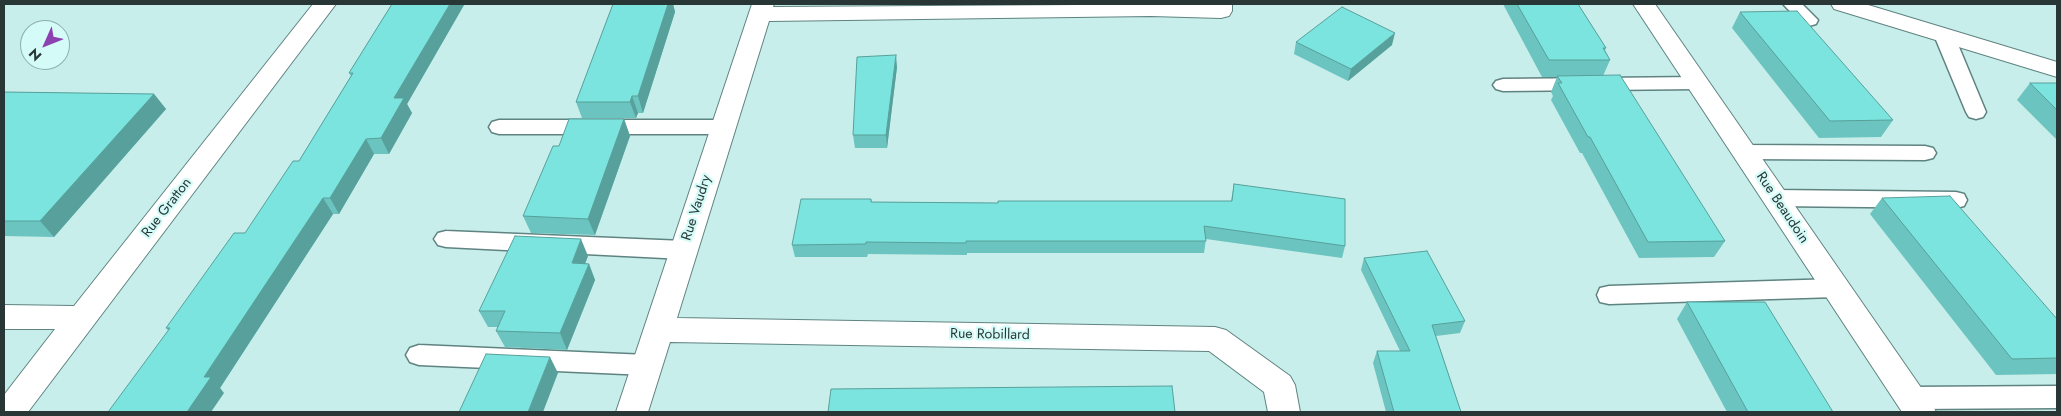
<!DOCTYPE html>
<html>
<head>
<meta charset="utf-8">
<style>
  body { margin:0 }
  #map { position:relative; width:2061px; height:416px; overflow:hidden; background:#c7eeeb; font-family:Jost,sans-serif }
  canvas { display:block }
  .frame { position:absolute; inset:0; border:5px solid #283736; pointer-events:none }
  .north { position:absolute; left:20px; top:20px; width:50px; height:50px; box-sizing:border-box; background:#d4fbf8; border:1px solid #8fadaa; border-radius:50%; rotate:226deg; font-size:14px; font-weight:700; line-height:20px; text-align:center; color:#283736 }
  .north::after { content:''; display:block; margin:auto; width:18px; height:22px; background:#8d40b0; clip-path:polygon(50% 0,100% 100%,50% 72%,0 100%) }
</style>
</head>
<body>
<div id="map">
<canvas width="2061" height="416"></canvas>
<div class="frame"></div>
<div class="north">N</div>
</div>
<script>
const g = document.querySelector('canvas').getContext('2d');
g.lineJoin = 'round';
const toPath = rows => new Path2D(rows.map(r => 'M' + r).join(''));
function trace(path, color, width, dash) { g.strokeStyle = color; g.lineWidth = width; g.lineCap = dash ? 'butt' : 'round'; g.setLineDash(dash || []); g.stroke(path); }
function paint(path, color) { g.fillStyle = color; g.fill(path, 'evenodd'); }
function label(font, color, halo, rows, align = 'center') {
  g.font = font + ' Jost,sans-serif'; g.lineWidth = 4.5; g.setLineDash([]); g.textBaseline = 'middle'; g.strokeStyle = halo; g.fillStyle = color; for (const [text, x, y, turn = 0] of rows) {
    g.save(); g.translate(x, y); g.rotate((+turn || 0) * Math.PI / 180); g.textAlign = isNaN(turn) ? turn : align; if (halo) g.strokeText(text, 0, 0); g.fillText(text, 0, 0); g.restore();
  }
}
const lane = toPath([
  [1783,4,1802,4,1818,20,1816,24,1809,26,1802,24,1783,4],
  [1944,29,1951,31,1954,35,1986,112,1983,117,1976,119,1969,117,1966,112,1934,35,1937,31,1944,29],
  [1698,77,1705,79,1708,83,1705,87,1698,89,1503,91,1496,89,1493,85,1496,81,1503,79,1698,77],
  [499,120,723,120,730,122,733,127,730,132,723,134,499,134,492,132,489,127,492,122,499,120],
  [1744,145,1925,146,1933,148,1936,153,1933,158,1925,160,1744,159,1736,157,1733,152,1736,147,1744,145],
  [1775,190,1956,192,1964,194,1967,200,1964,206,1956,208,1775,206,1767,204,1764,198,1767,192,1775,190],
  [446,231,684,241,692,244,696,250,692,256,684,259,446,247,438,245,434,239,438,233,446,231],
  [1836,279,1845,282,1848,288,1845,294,1836,297,1609,304,1600,302,1597,295,1600,288,1609,286,1836,279],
  [419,345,647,355,656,358,660,365,656,372,647,375,419,365,410,362,406,355,410,348,419,345],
  [2057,386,2057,408,1911,409,1902,406,1898,398,1902,390,1911,387,2057,386]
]);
const street = toPath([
  [313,4,336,4,28,412,4,412,4,395,55,329,4,329,4,305,74,306,313,4],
  [752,4,774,4,773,7,1232,4,1232,11,1229,16,1221,18,1151,16,769,21,677,318,1215,327,1226,330,1290,376,1295,385,1300,412,1268,412,1264,392,1209,351,670,342,648,412,616,412,752,4],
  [1633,4,1655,4,1931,402,1936,412,1902,412,1633,4],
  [1831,4,1865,4,2057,62,2057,77,1834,9,1831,4]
]);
trace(lane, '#5f8380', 3);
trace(street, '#5f8380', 2);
paint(lane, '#fff');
paint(street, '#fff');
paint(toPath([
  [392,4,464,4,464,5,407,104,412,113,389,154,374,154,339,214,333,214,220,388,224,393,166,328,245,233,299,161,351,76,349,73],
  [613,4,673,4,675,12,643,113,638,113,636,118,582,118,576,102],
  [1503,4,1578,4,1606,48,1605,50,1610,60,1603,76,1725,241,1714,257,1639,258,1582,153,1580,153,1551,100,1553,96,1551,92,1557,77,1542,77],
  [1740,12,1893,120,1881,137,1819,138,1732,28],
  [1296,42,1392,45,1348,81,1294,54],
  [897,67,887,148,855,148,853,135],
  [2030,83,2057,83,2057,140,2017,100],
  [4,92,154,94,166,109,54,237,4,236],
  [624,119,630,136,595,235,531,233,523,216,559,146],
  [1234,184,1345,246,1342,258,1206,239,1204,253,967,253,967,255,868,254,867,257,795,257,792,245,871,199,872,202,998,203,1231,201],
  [1882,198,2057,319,2057,374,1996,375,1870,214],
  [588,256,585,263,589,264,595,280,567,350,505,347,496,331,498,327,488,327,479,311],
  [1364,258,1465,321,1460,333,1436,336,1461,412,1386,412,1373,363,1377,351,1400,351,1361,270],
  [1687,302,1833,412,1727,412,1677,319]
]), '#6bc4bf');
paint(toPath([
  [450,4,464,4,464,5,407,104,412,113,389,154,381,138,394,98],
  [668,4,673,4,675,12,643,113,638,96],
  [1395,33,1392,45,1348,81,1351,69],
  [896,55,897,67,887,148,886,135],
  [154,94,166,109,54,237,40,221],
  [632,96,638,113,636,118,630,102],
  [624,119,630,136,595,235,588,219],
  [366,139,374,154,339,214,330,198],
  [323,198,333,214,220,388,224,393,211,412,187,412,204,377],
  [581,239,588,256,579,280,572,263],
  [589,264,595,280,567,350,560,333],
  [550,357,558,373,543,412,528,412]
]), '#57a09b');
const building = toPath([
  [392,4,450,4,394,98,404,98,381,138,366,139,330,198,323,198,204,377,211,377,187,412,108,412,170,328,166,328,234,233,245,233,293,161,299,161,353,73,349,73,392,4],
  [613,4,668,4,638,96,632,96,630,102,576,102,613,4],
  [1517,4,1578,4,1606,48,1603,48,1610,60,1549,60,1517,4],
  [1342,7,1395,33,1351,69,1296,42,1342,7],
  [1797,11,1893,120,1830,121,1740,12,1797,11],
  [896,55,886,135,853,135,857,57,896,55],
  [1620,75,1725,241,1648,242,1590,137,1588,137,1558,83,1562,83,1557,76,1620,75],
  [2030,83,2057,83,2057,110,2030,83],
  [4,92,154,94,40,221,4,221,4,92],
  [569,119,624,119,588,219,523,216,553,146,559,146,569,119],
  [1234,184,1345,199,1345,246,1204,226,1206,241,966,241,966,243,866,242,866,244,792,245,801,199,871,199,871,202,998,203,998,201,1232,201,1234,184],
  [1950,196,2057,319,2057,358,2012,359,1882,198,1950,196],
  [515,236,581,239,572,263,589,264,560,333,496,331,505,311,479,311,515,236],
  [1427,251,1465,321,1432,325,1461,412,1394,412,1377,351,1410,351,1364,258,1427,251],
  [1687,302,1765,302,1833,412,1748,412,1687,302],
  [486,354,550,357,528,412,459,412,486,354],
  [1172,386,1175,412,828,412,831,389,1172,386]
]);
paint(building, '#7ce4de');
trace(building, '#57a09b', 1);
label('14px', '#283736', '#d4fbf8', [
  ["Rue Gratton",167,208,-52],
  ["Rue Vaudry",697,208,-72],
  ["Rue Beaudoin",1782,208,56],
  ["Rue Robillard",990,335,1]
]);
</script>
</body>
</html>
